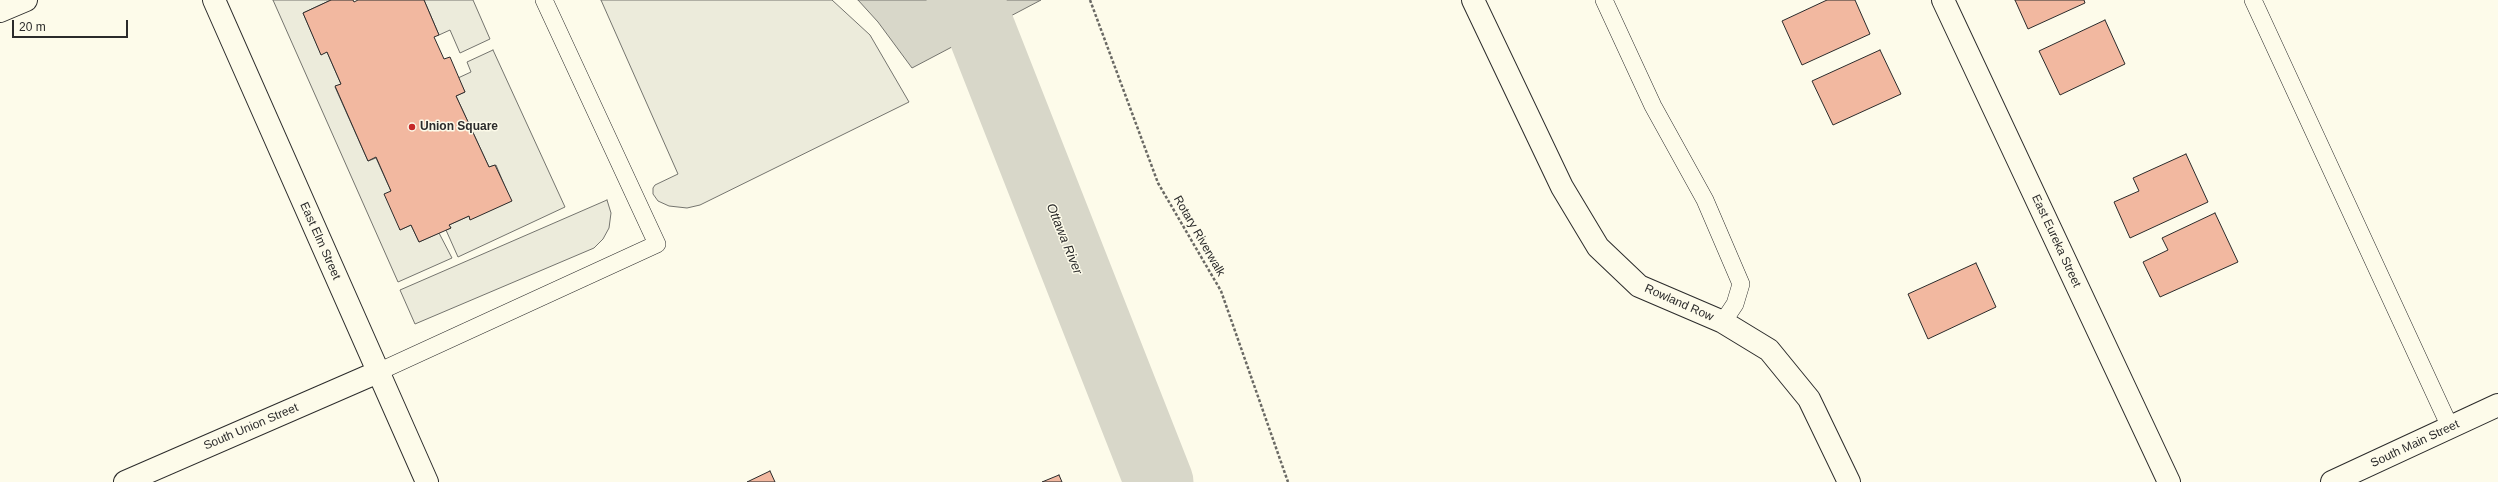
<!DOCTYPE html>
<html>
<head>
<meta charset="utf-8">
<style>
  body { margin:0 }
  #map { position:relative; width:2498px; height:482px; overflow:hidden; background:#fdfbea; font-family:Arial,sans-serif }
  canvas { display:block }
  .scale { position:absolute; left:12px; top:20px; width:116px; height:18px; box-sizing:border-box; border:2px solid #2b2b2b; border-top:0; padding-left:5px; font-size:12px; line-height:14px; white-space:nowrap; color:#2b2b2b; -webkit-text-stroke:3px #fdfbea; paint-order:stroke }
</style>
</head>
<body>
<div id="map">
<canvas width="2498" height="482"></canvas>
<div class="scale">20 m</div>
</div>
<script>
const g = document.querySelector('canvas').getContext('2d');
g.lineJoin = 'round';
function paint(path, color) { g.fillStyle = color; g.fill(path, 'evenodd'); }
const toPath = rows => new Path2D(rows.map(r => 'M' + r).join(''));
function trace(path, color, width, dash) { g.strokeStyle = color; g.lineWidth = width; g.lineCap = dash ? 'butt' : 'round'; g.setLineDash(dash || []); g.stroke(path); }
function label(font, color, halo, rows, align = 'center') {
  g.font = font + ' Arial,sans-serif'; g.lineWidth = 3; g.setLineDash([]); g.textBaseline = 'middle'; g.strokeStyle = halo; g.fillStyle = color; for (const [text, x, y, turn = 0] of rows) {
    g.save(); g.translate(x, y); g.rotate((+turn || 0) * Math.PI / 180); g.textAlign = isNaN(turn) ? turn : align; if (halo) g.strokeText(text, 0, 0); g.fillText(text, 0, 0); g.restore();
  }
}
const green = toPath([
  [273,0,331,0,303,13,321,54,327,52,341,84,335,87,368,161,376,158,391,191,400,230,411,225,419,242,439,233,452,258,398,282,273,0],
  [424,0,473,0,490,39,460,53,450,30,439,35,424,0],
  [601,0,832,0,870,35,909,102,700,205,687,208,669,206,658,201,653,194,653,188,655,185,678,174,601,0],
  [493,50,565,207,458,257,446,230,451,228,449,225,469,216,470,219,511,201,496,165,489,167,456,96,465,92,458,78,471,72,467,62,493,50],
  [607,200,611,213,609,228,603,239,594,248,415,324,400,290,607,200]
]);
paint(green, '#ecebdb');
trace(green, '#74746e', 1);
const water = toPath([
  [858,0,1041,0,912,68,878,22,858,0]
]);
paint(water, '#d8d7c9');
trace(water, '#74746e', 1);
trace(toPath([
  [961,0,975,14,1159,482]
]), '#d8d7c9', 69);
const building = toPath([
  [331,0,353,0,354,2,358,0,424,0,439,35,434,37,444,59,450,57,465,92,456,96,489,167,495,165,512,201,470,220,469,216,449,225,451,228,419,242,411,225,400,230,384,194,391,191,376,157,368,161,335,86,341,84,327,52,321,55,303,13,331,0],
  [1827,0,1855,0,1870,34,1802,65,1782,21,1827,0],
  [2015,0,2084,0,2085,3,2028,29,2015,0],
  [2105,20,2125,64,2060,95,2039,51,2105,20],
  [1880,50,1901,94,1833,125,1812,81,1880,50],
  [2186,154,2208,202,2130,238,2114,202,2139,191,2133,178,2186,154],
  [2215,213,2238,262,2160,297,2143,262,2168,250,2162,238,2215,213],
  [1976,263,1996,307,1928,339,1908,294,1976,263],
  [770,471,775,482,747,482,770,471],
  [1059,475,1062,482,1042,482,1059,475]
]);
paint(building, '#f2b8a0');
trace(building, '#2b2b2b', 1);
const service = toPath([
  [1604,0,1653,106,1705,200,1741,284,1735,304,1723,322],
  [2253,0,2450,427],
  [378,372,657,244,544,0]
]);
const minor = toPath([
  [1473,0,1562,187,1598,247,1639,286,1723,322,1769,350,1809,399,1849,482],
  [1943,0,2169,482],
  [2332,482,2498,405]
]);
const primary = toPath([
  [214,0,427,482],
  [0,11,26,0],
  [125,482,378,372]
]);
trace(service, '#2b2b2b', 18);
trace(minor, '#2b2b2b', 24);
trace(primary, '#2b2b2b', 24);
trace(toPath([
  [1090,0,1158,183,1221,291,1288,482]
]), '#6a6964', 2.5, [3, 2]);
trace(service, '#fdfbea', 17);
trace(minor, '#fdfbea', 22);
trace(primary, '#fdfbea', 22);
for (const [x, y, r, color] of [
  [412,127,4,"#c62828"]
]) { const dot = new Path2D(); dot.arc(x, y, r, 0, 2 * Math.PI); g.fillStyle = color; g.fill(dot); trace(dot, '#fdfbea', 1.5); }
label('bold 12px', '#2b2b2b', '#fdfbea', [
  ["Union Square",420,127]
], 'left');
label('12px', '#2b2b2b', '#fdfbea', [
  ["Rotary Riverwalk",1199,236,60],
  ["East Elm Street",320,241,66],
  ["East Eureka Street",2056,241,65],
  ["Rowland Row",1679,303,24],
  ["South Union Street",251,427,-23],
  ["South Main Street",2415,444,-25]
]);
label('italic 13px', '#2b2b2b', '#fdfbea', [
  ["Ottawa River",1064,239,68]
]);
</script>
</body>
</html>
